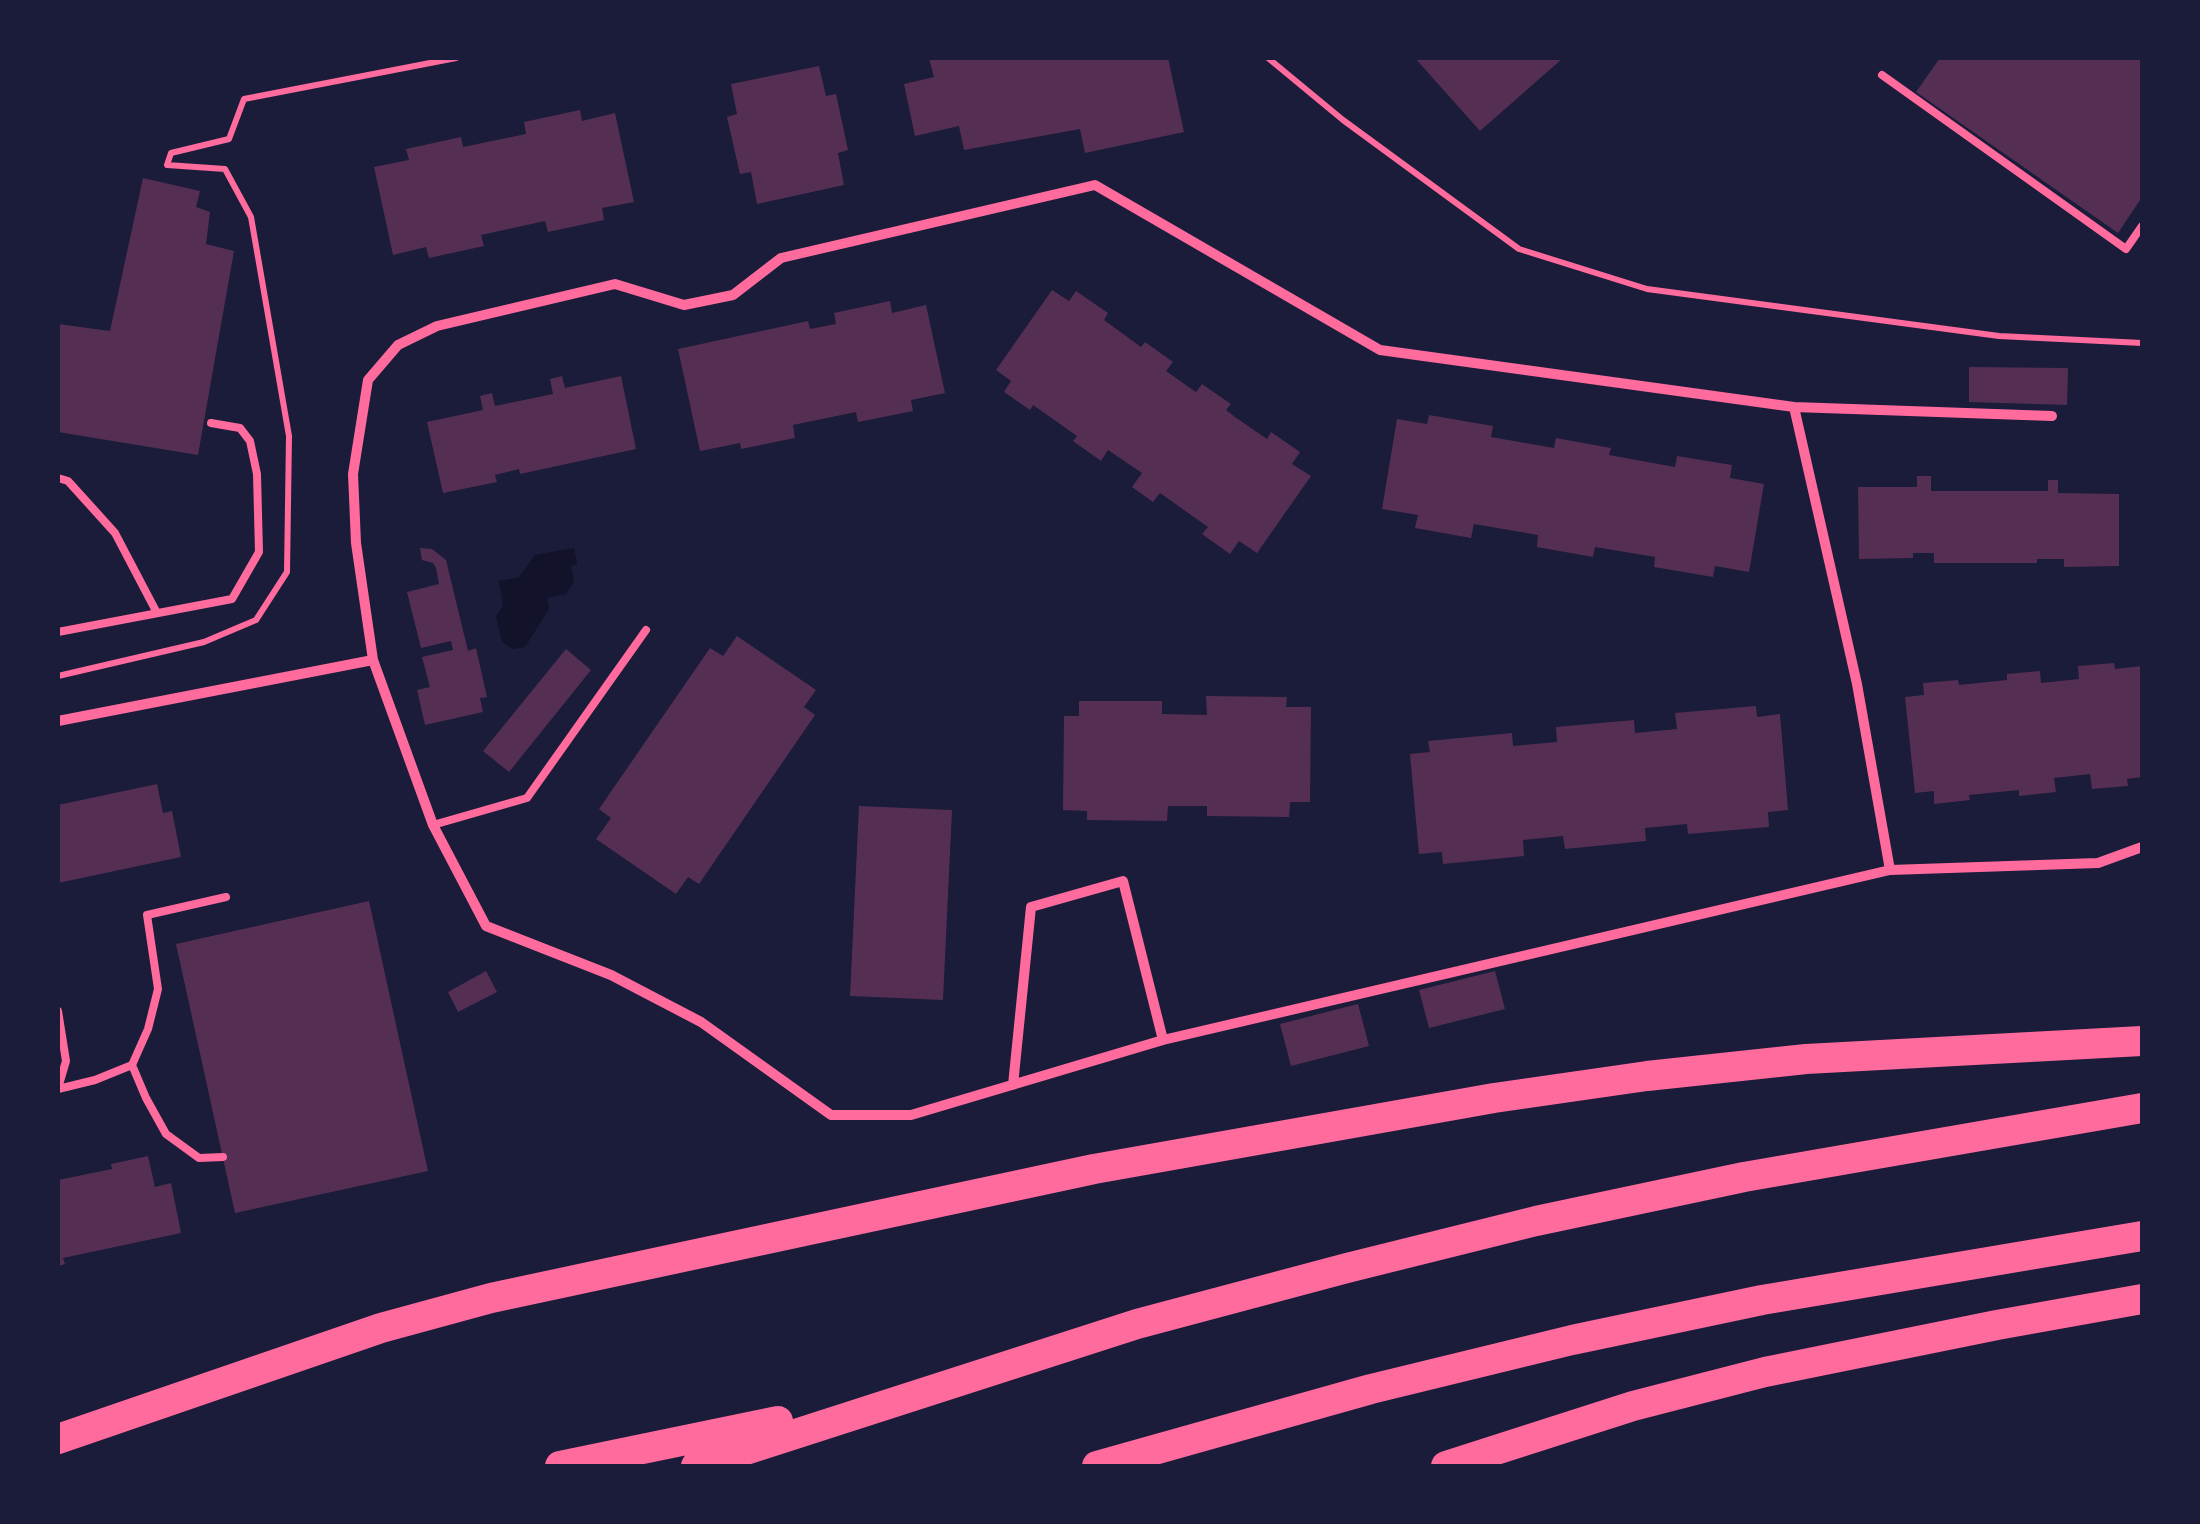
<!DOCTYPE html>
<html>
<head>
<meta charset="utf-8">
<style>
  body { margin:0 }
  #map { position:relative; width:2200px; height:1524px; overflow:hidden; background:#1b1b3a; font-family:"Playfair Display",serif }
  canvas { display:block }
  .frame { position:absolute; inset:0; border:60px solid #1b1b3a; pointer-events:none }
</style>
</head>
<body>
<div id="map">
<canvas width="2200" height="1524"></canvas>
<div class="frame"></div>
</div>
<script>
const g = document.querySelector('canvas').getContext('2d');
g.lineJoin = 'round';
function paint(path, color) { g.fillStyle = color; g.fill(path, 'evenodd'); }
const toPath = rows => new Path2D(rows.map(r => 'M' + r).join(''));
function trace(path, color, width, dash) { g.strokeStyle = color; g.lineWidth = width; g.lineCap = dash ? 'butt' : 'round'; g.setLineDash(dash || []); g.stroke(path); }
paint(toPath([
  [574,548,577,564,571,566,574,582,566,594,547,598,549,609,525,647,513,649,502,642,496,616,503,606,499,581,519,577,535,555]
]), '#12122b');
paint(toPath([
  [929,58,1168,58,1184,132,1085,153,1080,129,964,150,959,126,915,136,904,84,934,77],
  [1415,58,1563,58,1480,131],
  [1940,58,2142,58,2142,197,2118,233,1916,92],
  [819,66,826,96,836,94,848,150,838,153,844,185,757,204,751,172,740,174,727,117,737,114,731,84],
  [580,110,582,121,615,113,634,202,602,208,604,220,548,232,545,221,481,235,484,246,429,258,426,247,393,255,374,167,409,160,406,149,461,137,463,147,526,134,524,122],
  [143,178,200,191,196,207,210,212,206,244,234,251,198,455,58,432,58,324,110,331],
  [1052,290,1069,301,1076,291,1108,313,1104,320,1141,347,1145,342,1173,362,1166,371,1196,392,1202,384,1231,404,1226,410,1235,417,1267,439,1271,432,1300,452,1292,464,1311,476,1257,553,1239,541,1230,554,1202,534,1208,527,1160,493,1153,502,1132,487,1142,473,1108,450,1101,461,1073,441,1077,436,1033,405,1030,410,1004,392,1011,381,996,370],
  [890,301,892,313,926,305,945,393,911,400,913,411,858,422,856,412,793,425,795,438,741,449,740,443,700,451,678,349,808,321,810,329,836,324,834,313],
  [1969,367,2068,368,2067,405,1969,402],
  [562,376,565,388,621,376,636,449,520,474,519,469,495,475,497,482,443,493,427,422,483,410,480,396,492,393,495,406,553,394,550,379],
  [1429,415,1493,426,1491,437,1554,448,1556,438,1611,448,1609,455,1675,467,1677,456,1732,465,1730,478,1764,484,1749,572,1715,566,1713,577,1654,567,1655,557,1595,547,1593,557,1537,547,1538,535,1474,524,1471,538,1415,528,1418,515,1382,509,1397,419,1427,424],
  [1917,476,1931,476,1931,491,2048,491,2048,480,2058,480,2058,493,2119,494,2119,566,2064,567,2064,559,2037,559,2037,563,1934,563,1934,553,1913,553,1913,558,1859,559,1858,487,1917,487],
  [420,548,432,549,446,560,468,651,476,648,487,697,480,698,483,712,425,725,417,690,430,687,422,657,453,650,451,641,421,648,407,592,439,584,436,568,433,563,422,560],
  [737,636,816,690,804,707,815,715,699,884,688,877,676,894,596,839,611,818,599,809,710,648,723,656],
  [566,649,591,670,509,772,483,751],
  [2114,663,2115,669,2142,666,2142,777,2127,779,2128,786,2092,789,2090,774,2054,778,2056,792,2019,796,2019,790,1969,795,1970,800,1934,804,1934,791,1915,793,1905,697,1924,695,1923,683,1958,680,1959,685,2007,680,2007,674,2040,671,2041,683,2079,679,2078,666],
  [1206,696,1287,697,1286,707,1311,707,1310,802,1290,802,1289,817,1207,816,1207,806,1168,806,1167,821,1087,820,1087,811,1063,810,1064,716,1079,716,1079,701,1162,701,1162,714,1207,715],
  [1756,706,1757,717,1780,714,1788,810,1768,812,1769,827,1688,834,1687,824,1645,828,1646,841,1565,849,1563,836,1523,840,1524,856,1443,864,1442,852,1419,854,1410,754,1430,752,1428,741,1512,733,1513,746,1557,742,1556,727,1634,720,1635,733,1677,729,1675,713],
  [157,784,163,813,172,811,181,857,58,883,58,805],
  [859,806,952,810,943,1000,850,996],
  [369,901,428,1171,235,1213,176,944],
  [486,971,497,992,458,1012,448,992],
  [1495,971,1505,1009,1429,1028,1419,990],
  [1358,1004,1369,1046,1291,1066,1280,1024],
  [148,1156,155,1187,171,1183,181,1233,63,1258,65,1264,58,1266,58,1180,112,1169,111,1164]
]), '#542f53');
trace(toPath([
  [1268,58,1343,120,1519,249,1647,289,1999,336,2142,343],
  [58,676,204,642,256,620,287,572,289,436,251,217,225,169,167,165,171,153,229,139,244,99,456,58]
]), '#ff6b9d', 6);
trace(toPath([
  [1882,75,2126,249,2142,226],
  [58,478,68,481,115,533,157,613],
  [58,632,232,599,259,552,257,474,250,441,240,428,211,423],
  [433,825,527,798,646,630],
  [58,1011,66,1061,58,1088],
  [132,1065,146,1098,166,1134,199,1158,223,1157],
  [58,1089,95,1080,132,1065,148,1029,158,989,147,915,226,897]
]), '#ff6b9d', 8);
trace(toPath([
  [1794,407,1857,684,1890,870],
  [2052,416,1794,407,1380,350,1095,185,781,258,733,295,684,305,615,284,437,326,398,345,368,380,353,474,356,543,373,660,433,825,486,926,611,975,701,1022,831,1115,911,1115,1163,1040,1890,870,2098,863,2142,847],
  [58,721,373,660],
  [1013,1085,1031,907,1123,881,1163,1040]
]), '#ff6b9d', 10);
trace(toPath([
  [58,1439,381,1328,491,1298,1094,1169,1494,1098,1647,1076,1806,1059,2142,1041],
  [560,1466,778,1421],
  [696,1466,1137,1324,1347,1268,1536,1221,1744,1177,2142,1108],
  [1097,1466,1371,1389,1572,1340,1762,1300,2142,1236],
  [1446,1466,1633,1406,1765,1372,1997,1325,2142,1299]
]), '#ff6b9d', 30);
</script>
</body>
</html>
